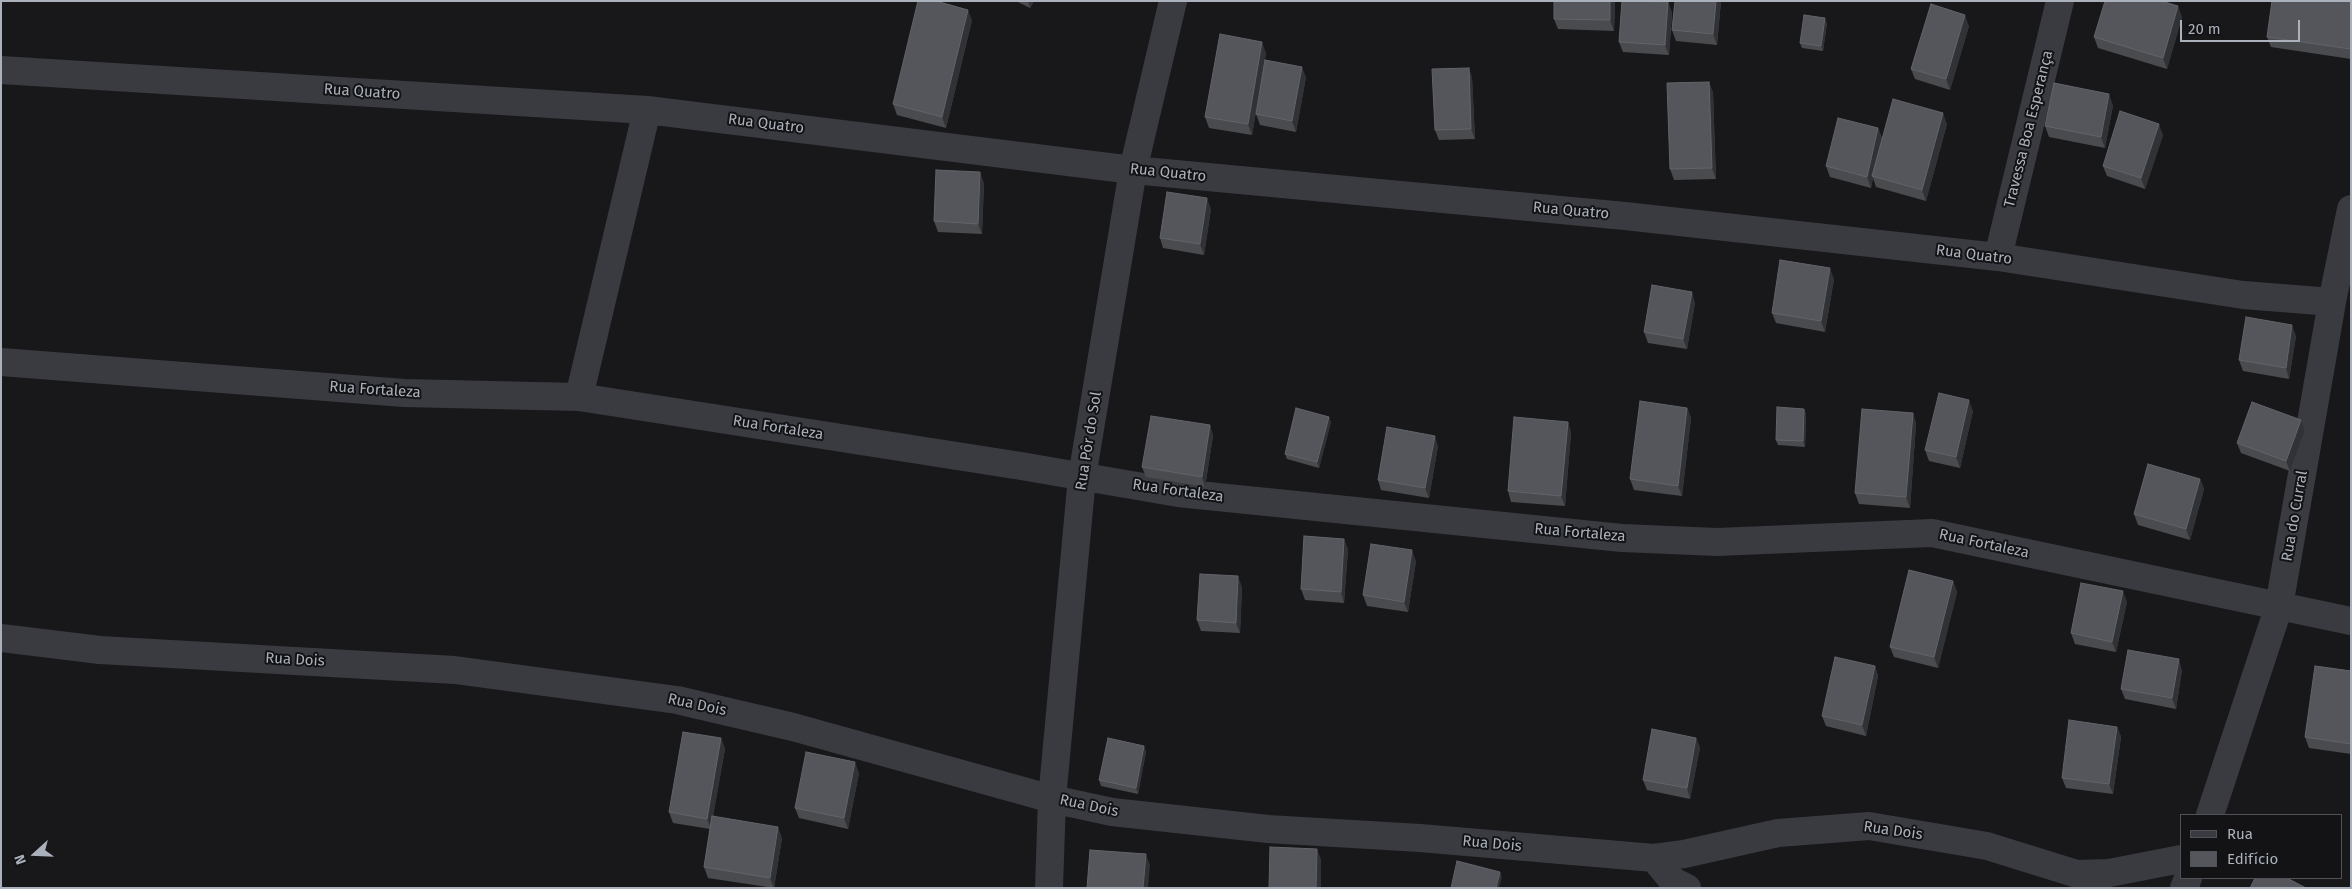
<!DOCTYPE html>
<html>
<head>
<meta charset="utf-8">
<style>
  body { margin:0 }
  #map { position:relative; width:2352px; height:889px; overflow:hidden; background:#18181a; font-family:"Fira Sans",sans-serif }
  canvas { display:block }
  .frame { position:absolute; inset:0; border:2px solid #aab1bb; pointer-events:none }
  .legend { position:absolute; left:2180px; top:814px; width:162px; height:65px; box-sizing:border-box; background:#131315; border:1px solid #4f5257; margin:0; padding:6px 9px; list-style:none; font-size:15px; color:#aab1bb }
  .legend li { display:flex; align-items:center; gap:10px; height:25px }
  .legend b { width:25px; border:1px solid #4f5257 }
  .north { position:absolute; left:10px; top:829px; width:50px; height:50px; -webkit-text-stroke:4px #131315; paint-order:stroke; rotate:250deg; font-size:14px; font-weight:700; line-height:20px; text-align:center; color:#aab1bb }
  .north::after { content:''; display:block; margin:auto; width:18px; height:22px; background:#aab1bb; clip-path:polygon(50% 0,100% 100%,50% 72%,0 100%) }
  .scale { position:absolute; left:2180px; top:20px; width:120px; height:22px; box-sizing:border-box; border:2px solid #aab1bb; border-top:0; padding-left:6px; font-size:15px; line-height:18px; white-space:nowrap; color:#aab1bb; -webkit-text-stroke:4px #131315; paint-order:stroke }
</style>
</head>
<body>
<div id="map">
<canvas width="2352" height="889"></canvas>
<div class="frame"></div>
<ul class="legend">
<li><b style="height:6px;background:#393b40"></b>Rua</li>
<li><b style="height:14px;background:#54565b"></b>Edifício</li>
</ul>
<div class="north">N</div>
<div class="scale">20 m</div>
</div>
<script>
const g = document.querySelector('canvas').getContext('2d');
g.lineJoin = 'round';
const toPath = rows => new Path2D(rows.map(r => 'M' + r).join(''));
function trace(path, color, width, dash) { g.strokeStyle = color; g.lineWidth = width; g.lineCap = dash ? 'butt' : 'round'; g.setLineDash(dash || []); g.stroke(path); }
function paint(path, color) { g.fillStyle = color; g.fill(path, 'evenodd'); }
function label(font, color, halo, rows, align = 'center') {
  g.font = font + ' "Fira Sans",sans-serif'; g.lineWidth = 4; g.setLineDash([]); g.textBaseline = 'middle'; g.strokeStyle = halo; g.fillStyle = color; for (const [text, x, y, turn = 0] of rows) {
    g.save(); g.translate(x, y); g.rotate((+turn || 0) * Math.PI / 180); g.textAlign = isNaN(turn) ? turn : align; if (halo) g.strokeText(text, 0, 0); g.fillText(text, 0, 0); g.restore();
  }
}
trace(toPath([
  [1,70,647,110,1133,170,1625,216,1998,257,2243,295,2332,302],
  [1998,257,2060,1],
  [1,362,404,393,579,397,1021,466,1178,493,1622,538,1717,542,1932,533,2351,621],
  [579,397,647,110],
  [1,638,100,650,455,670,677,700,793,727,1052,799,1112,812,1268,829,1420,838,1654,858,1684,854,1778,833,1869,826,1987,846,2077,874,2109,873,2181,859],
  [2210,815,2279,606,2332,302,2351,209],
  [1654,858,1673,881,1687,888],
  [1049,888,1052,799,1082,477,1133,170,1173,1],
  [2184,888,2188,878]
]), '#393b40', 28);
paint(toPath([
  [1016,1,1034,1,1030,8],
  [1615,1,1614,31,1558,29,1554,19],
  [1721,1,1717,45,1676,41,1672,30],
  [2351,1,2351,59,2271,47,2267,37],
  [1668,2,1672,13,1669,55,1623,52,1619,42],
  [2182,17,2167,69,2098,48,2094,37],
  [972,20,946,128,897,115,893,104],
  [1827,23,1823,51,1802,48,1800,43],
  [1969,26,1950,90,1915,79,1911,69],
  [1266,53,1252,135,1209,128,1205,117],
  [1469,68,1472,78,1475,139,1439,140,1435,130],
  [1306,77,1296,132,1260,125,1256,114],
  [1709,82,1713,93,1716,179,1674,180,1670,169],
  [2113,105,2105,148,2049,137,2045,126],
  [1947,124,1926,201,1876,187,1873,178,1871,188,1830,177,1826,166,1878,128,1882,138],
  [2163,135,2145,189,2107,176,2103,166],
  [984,183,982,234,938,232,934,221],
  [1211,209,1204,255,1163,248,1160,238],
  [1834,279,1825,332,1776,323,1772,313],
  [1695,303,1687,349,1648,343,1644,332],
  [2296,336,2289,379,2243,371,2239,360],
  [1687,408,1691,418,1682,496,1634,490,1630,479],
  [1804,409,1806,414,1805,447,1778,445,1776,440],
  [1973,411,1960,468,1929,461,1925,450],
  [1913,413,1916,424,1910,508,1859,504,1855,493],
  [2301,420,2305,430,2290,471,2241,453,2237,443],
  [1331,422,1319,468,1287,459,1285,454],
  [1568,422,1571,433,1565,506,1511,502,1508,491],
  [1210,425,1213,436,1205,487,1146,477,1142,467],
  [1438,446,1429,498,1381,490,1378,480],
  [2200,479,2204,489,2190,540,2138,525,2134,514],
  [1344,539,1348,550,1344,603,1305,600,1301,589],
  [1416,561,1408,612,1367,606,1363,595],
  [1953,581,1957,592,1938,668,1894,657,1890,647],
  [1242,587,1240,633,1201,631,1197,620],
  [2127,602,2116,652,2075,644,2071,633],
  [1875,666,1878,676,1866,736,1826,726,1822,716],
  [2182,670,2176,709,2125,699,2121,689],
  [2351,671,2351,754,2309,748,2305,737],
  [2117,727,2121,737,2113,794,2066,788,2062,778],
  [721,738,725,749,713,816,782,838,774,888,708,878,704,867,710,829,673,823,669,812],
  [1696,738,1700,748,1690,799,1647,790,1643,780],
  [1144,746,1146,752,1138,794,1101,786,1099,780],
  [859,773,848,829,799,818,795,808]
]), '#494b4f');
paint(toPath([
  [1028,1,1034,1,1030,8],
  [1610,1,1615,1,1614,31,1610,20],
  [1716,1,1721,1,1717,45,1713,34],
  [1668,2,1672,13,1669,55,1665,45],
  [2178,6,2182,17,2167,69,2163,58],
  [968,10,972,20,946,128,942,117],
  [1965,15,1969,26,1950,90,1946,79],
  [1825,18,1827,23,1823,51,1821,46],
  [1262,42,1266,53,1252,135,1248,124],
  [1302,67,1306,77,1296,132,1292,121],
  [1469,68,1472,78,1475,139,1471,129],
  [1709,82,1713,93,1716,179,1712,168],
  [2109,94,2113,105,2105,148,2101,137],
  [1943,113,1947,124,1926,201,1922,190],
  [2159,124,2163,135,2145,189,2141,178],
  [1878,128,1882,139,1872,176,1873,178,1871,188,1867,177],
  [980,172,984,183,982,234,978,224],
  [1207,198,1211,209,1204,255,1200,244],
  [1830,268,1834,279,1825,332,1821,321],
  [1692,292,1695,303,1687,349,1683,339],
  [2292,325,2296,336,2289,379,2286,368],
  [1969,400,1973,411,1960,468,1956,457],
  [1687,408,1691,418,1682,496,1678,486],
  [1804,409,1806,414,1805,447,1803,441],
  [1913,413,1916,424,1910,508,1906,497],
  [1329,417,1331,422,1319,468,1317,462],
  [2301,420,2305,430,2290,471,2286,461],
  [1568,422,1571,433,1565,506,1561,496],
  [1210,425,1213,436,1205,487,1202,477],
  [1435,436,1438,446,1429,498,1425,488],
  [2200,479,2204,489,2190,540,2186,529],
  [1344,539,1348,550,1344,603,1341,592],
  [1412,550,1416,561,1408,612,1404,602],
  [1238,576,1242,587,1240,633,1236,623],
  [1953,581,1957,592,1938,668,1934,657],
  [2123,591,2127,602,2116,652,2112,642],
  [2179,659,2182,670,2176,709,2172,698],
  [1875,666,1878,676,1866,736,1862,725],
  [2117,727,2121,737,2113,794,2109,784],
  [721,738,725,749,711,829,707,819],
  [1696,738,1700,748,1690,799,1687,788],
  [1144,746,1146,752,1138,794,1136,788],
  [855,762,859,773,848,829,844,818],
  [778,827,782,838,774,888,770,878],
  [1317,849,1321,859,1321,888,1316,888],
  [1146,854,1150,865,1148,888,1143,888],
  [1500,872,1502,877,1499,888,1496,888]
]), '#313235');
const building = toPath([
  [918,1,936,1,968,10,942,117,893,104,918,1],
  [1554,1,1610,1,1610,20,1554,19,1554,1],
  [1622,1,1668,2,1665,45,1619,42,1622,1],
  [1675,1,1716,1,1713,34,1672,30,1675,1],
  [2105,1,2161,1,2178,6,2163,58,2094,37,2105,1],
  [2272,1,2351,1,2351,49,2267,37,2272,1],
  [1931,4,1965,15,1946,79,1911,69,1931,4],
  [1804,15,1825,18,1821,46,1800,43,1804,15],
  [1220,34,1262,42,1248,124,1205,117,1220,34],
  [1265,60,1302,67,1292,121,1256,114,1265,60],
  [1469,68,1471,129,1435,130,1432,69,1469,68],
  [1709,82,1712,168,1670,169,1667,83,1709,82],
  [2054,83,2109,94,2101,137,2045,126,2054,83],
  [1893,99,1943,113,1922,190,1872,176,1893,99],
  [2120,111,2159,124,2141,178,2103,166,2120,111],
  [1838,118,1878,128,1867,177,1826,166,1838,118],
  [936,170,980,172,978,224,934,221,936,170],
  [1167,192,1207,198,1200,244,1160,238,1167,192],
  [1780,260,1830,268,1821,321,1772,313,1780,260],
  [1652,285,1692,292,1683,339,1644,332,1652,285],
  [2246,317,2292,325,2286,368,2239,360,2246,317],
  [1939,393,1969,400,1956,457,1925,450,1939,393],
  [1640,401,1687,408,1678,486,1630,479,1640,401],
  [2252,402,2301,420,2286,461,2237,443,2252,402],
  [1777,407,1804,409,1803,441,1776,440,1777,407],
  [1296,408,1329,417,1317,462,1285,454,1296,408],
  [1862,409,1913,413,1906,497,1855,493,1862,409],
  [1151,416,1210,425,1202,477,1142,467,1151,416],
  [1514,417,1568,422,1561,496,1508,491,1514,417],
  [1387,427,1435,436,1425,488,1378,480,1387,427],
  [2148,464,2200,479,2186,529,2134,514,2148,464],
  [1304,536,1344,539,1341,592,1301,589,1304,536],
  [1371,544,1412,550,1404,602,1363,595,1371,544],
  [1909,570,1953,581,1934,657,1890,647,1909,570],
  [1200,574,1238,576,1236,623,1197,620,1200,574],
  [2081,583,2123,591,2112,642,2071,633,2081,583],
  [2128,650,2179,659,2172,698,2121,689,2128,650],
  [1835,657,1875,666,1862,725,1822,716,1835,657],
  [2315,666,2351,671,2351,744,2305,737,2315,666],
  [2069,720,2117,727,2109,784,2062,778,2069,720],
  [1652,729,1696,738,1687,788,1643,780,1652,729],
  [683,732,721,738,707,819,669,812,683,732],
  [1108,738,1144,746,1136,788,1099,780,1108,738],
  [806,752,855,762,844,818,795,808,806,752],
  [712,816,778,827,770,878,704,867,712,816],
  [1270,847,1317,849,1316,888,1269,888,1270,847],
  [1090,850,1146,854,1143,888,1087,888,1090,850],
  [1457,861,1500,872,1496,888,1451,888,1457,861],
  [2255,878,2287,878,2306,888,2250,888,2255,878]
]);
paint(building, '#54565b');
trace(building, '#61646a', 1);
label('15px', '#aab1bb', '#131315', [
  ["Rua Quatro",362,92,4],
  ["Rua Quatro",766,124,7],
  ["Travessa Boa Esperança",2029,129,-76],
  ["Rua Quatro",1168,173,6],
  ["Rua Quatro",1571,211,5],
  ["Rua Quatro",1974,255,7],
  ["Rua Fortaleza",375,390,4],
  ["Rua Fortaleza",778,428,9],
  ["Rua Pôr do Sol",1089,441,-81],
  ["Rua Fortaleza",1178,491,8],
  ["Rua do Curral",2295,516,-80],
  ["Rua Fortaleza",1580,533,5],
  ["Rua Fortaleza",1984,544,12],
  ["Rua Dois",295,660,3],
  ["Rua Dois",697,705,12],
  ["Rua Dois",1089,806,12],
  ["Rua Dois",1893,831,8],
  ["Rua Dois",1492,844,5]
]);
</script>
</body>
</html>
